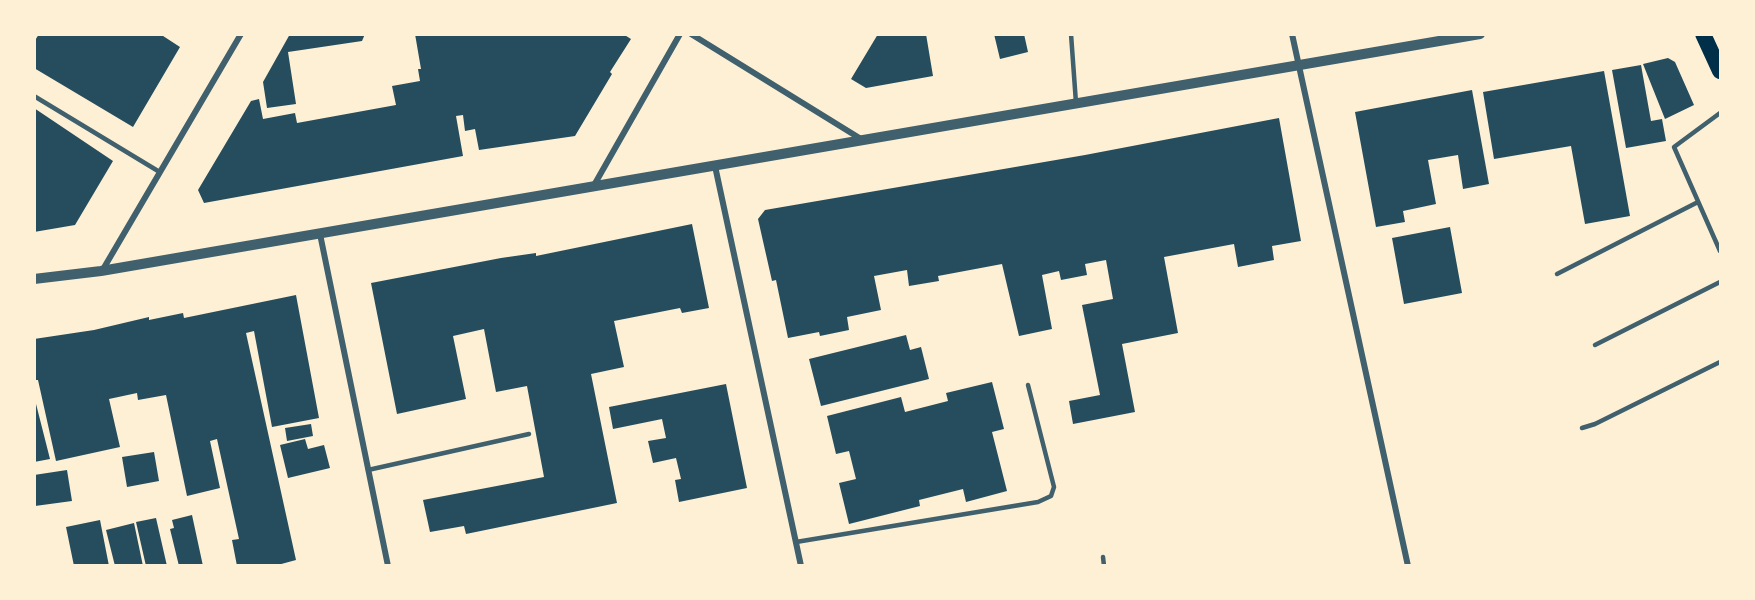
<!DOCTYPE html>
<html>
<head>
<meta charset="utf-8">
<style>
  body { margin:0 }
  #map { position:relative; width:1755px; height:600px; overflow:hidden; background:#fdf0d5; font-family:Karla,sans-serif }
  canvas { display:block }
  .frame { position:absolute; inset:0; border:36px solid #fdf0d5; pointer-events:none }
</style>
</head>
<body>
<div id="map">
<canvas width="1755" height="600"></canvas>
<div class="frame"></div>
</div>
<script>
const g = document.querySelector('canvas').getContext('2d');
g.lineJoin = 'round';
function paint(path, color) { g.fillStyle = color; g.fill(path, 'evenodd'); }
const toPath = rows => new Path2D(rows.map(r => 'M' + r).join(''));
function trace(path, color, width, dash) { g.strokeStyle = color; g.lineWidth = width; g.lineCap = dash ? 'butt' : 'round'; g.setLineDash(dash || []); g.stroke(path); }
paint(toPath([
  [39,34,160,34,180,47,133,127,34,68,34,42],
  [290,34,365,34,362,41,288,52,296,104,267,108,263,82],
  [415,34,623,34,631,39,610,72,612,74,575,136,479,150,475,129,465,131,463,115,456,116,463,156,204,203,198,190,251,101,259,99,263,119,295,113,297,123,396,105,392,86,420,81,418,69,421,69],
  [878,34,926,34,933,76,866,88,851,79],
  [994,34,1024,34,1028,52,1000,59],
  [1668,58,1675,62,1694,105,1665,119,1643,64],
  [1641,65,1651,121,1662,119,1666,141,1626,148,1612,70],
  [1604,71,1630,216,1585,224,1571,146,1494,159,1483,92],
  [1472,90,1489,184,1463,189,1458,155,1428,160,1436,204,1403,211,1405,222,1376,227,1355,112],
  [34,108,113,161,75,225,34,232],
  [1279,118,1301,241,1272,246,1274,260,1238,267,1234,244,1164,257,1178,333,1122,344,1135,412,1073,424,1069,401,1100,395,1082,305,1113,299,1106,260,1085,264,1087,275,1061,280,1059,271,1042,275,1052,329,1019,336,1002,264,938,276,939,281,909,286,907,270,874,276,881,310,847,317,849,330,820,336,819,332,788,338,776,280,772,281,758,219,765,210,1085,155],
  [692,224,709,308,682,313,680,308,614,321,624,367,591,374,617,503,466,534,464,526,430,532,423,500,544,477,527,386,496,392,484,329,453,336,466,399,397,414,371,283,501,258,536,253,536,256],
  [1450,227,1462,293,1404,304,1392,238],
  [296,295,319,418,272,427,254,331,246,333,296,560,274,566,237,566,232,540,239,539,217,439,210,441,220,488,187,496,166,395,138,400,137,393,109,399,120,447,56,461,38,380,34,380,34,339,94,330,149,317,149,320,183,313,184,318],
  [906,335,910,350,921,347,929,379,821,406,809,359],
  [992,382,1004,429,992,432,1007,491,966,502,963,489,919,500,920,506,849,524,839,483,856,479,849,451,836,454,827,416,901,397,905,412,948,401,946,393],
  [726,384,747,488,679,502,675,480,681,479,676,458,653,463,648,441,666,438,662,419,613,429,609,407],
  [34,396,50,459,34,462],
  [311,424,313,436,287,441,285,428],
  [305,439,308,449,324,445,330,468,288,478,280,445],
  [154,452,159,481,127,487,122,457],
  [67,470,72,501,35,506,34,475],
  [192,515,203,566,179,566,170,529,174,528,172,520],
  [156,518,167,566,146,566,136,522],
  [100,520,109,566,74,566,66,527],
  [134,523,143,566,115,566,106,530]
]), '#264d5e');
trace(toPath([
  [1071,34,1076,103],
  [34,96,158,171],
  [1720,113,1674,147,1720,251],
  [1557,274,1698,202],
  [1595,345,1720,282],
  [1582,428,1595,424,1720,362],
  [368,470,529,434],
  [796,542,1038,502,1051,496,1054,487,1028,385],
  [1103,557,1104,566]
]), '#3f606c', 4.5);
trace(toPath([
  [691,34,861,139],
  [1292,34,1408,566],
  [715,166,801,566],
  [593,187,680,34],
  [320,234,388,566],
  [102,271,241,34]
]), '#3f606c', 6);
trace(toPath([
  [34,279,101,271,1480,34]
]), '#3f606c', 10);
trace(toPath([
  [1703,34,1720,71]
]), '#003049', 16);
</script>
</body>
</html>
